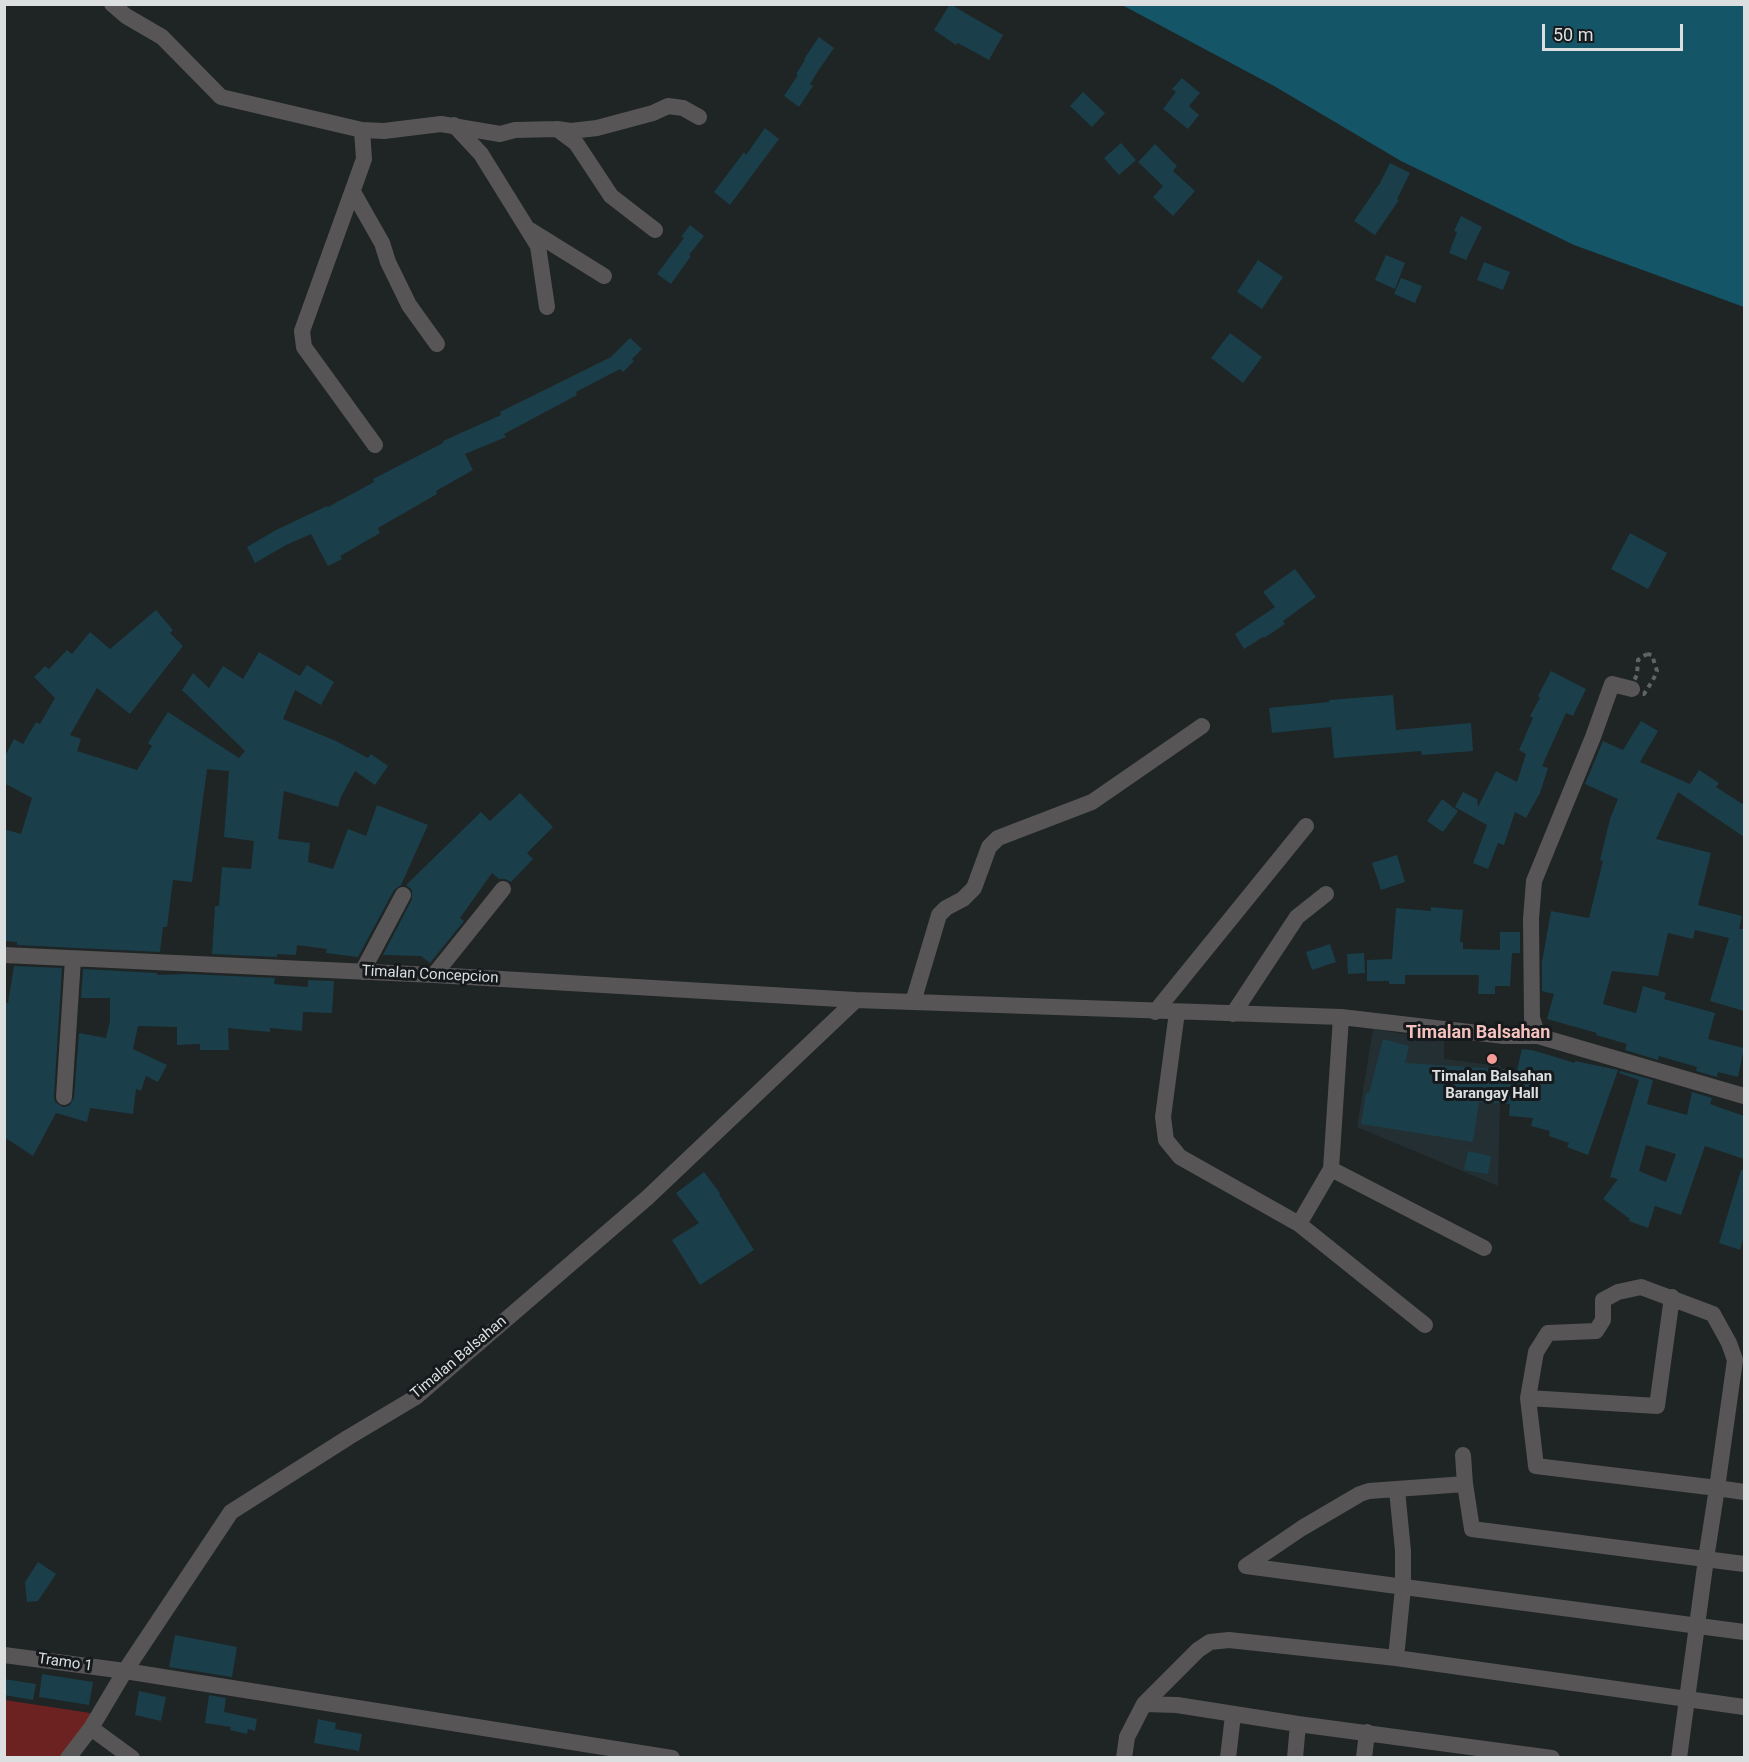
<!DOCTYPE html>
<html>
<head>
<meta charset="utf-8">
<style>
  body { margin:0 }
  #map { position:relative; width:1749px; height:1762px; overflow:hidden; background:#1f2425; font-family:Roboto,sans-serif }
  canvas { display:block }
  .frame { position:absolute; inset:0; border:6px solid #dcdfe0; pointer-events:none }
  .scale { position:absolute; left:1542px; top:24px; width:141px; height:27px; box-sizing:border-box; border:3px solid #dcdfe0; border-top:0; padding-left:8px; font-size:18px; line-height:21px; white-space:nowrap; color:#dcdfe0; -webkit-text-stroke:4px #161a1c; paint-order:stroke }
</style>
</head>
<body>
<div id="map">
<canvas width="1749" height="1762"></canvas>
<div class="frame"></div>
<div class="scale">50 m</div>
</div>
<script>
const g = document.querySelector('canvas').getContext('2d');
g.lineJoin = 'round';
function paint(path, color) { g.fillStyle = color; g.fill(path, 'evenodd'); }
const toPath = rows => new Path2D(rows.map(r => 'M' + r).join(''));
function trace(path, color, width, dash) { g.strokeStyle = color; g.lineWidth = width; g.lineCap = dash ? 'butt' : 'round'; g.setLineDash(dash || []); g.stroke(path); }
function label(font, color, halo, rows, align = 'center') {
  g.font = font + ' Roboto,sans-serif'; g.lineWidth = 6; g.setLineDash([]); g.textBaseline = 'middle'; g.strokeStyle = halo; g.fillStyle = color; for (const [text, x, y, turn = 0] of rows) {
    g.save(); g.translate(x, y); g.rotate((+turn || 0) * Math.PI / 180); g.textAlign = isNaN(turn) ? turn : align; if (halo) g.strokeText(text, 0, 0); g.fillText(text, 0, 0); g.restore();
  }
}
paint(toPath([
  [1373,1029,1444,1040,1444,1059,1501,1066,1498,1186,1357,1127]
]), '#232f32');
paint(toPath([
  [5,1700,90,1713,86,1727,64,1757,5,1758]
]), '#6d2222');
paint(toPath([
  [1122,5,1744,5,1744,307,1574,245,1401,161,1274,86]
]), '#145567');
paint(toPath([
  [950,4,1003,35,989,60,958,43,956,45,934,30],
  [819,37,834,48,818,71,810,84,813,86,799,107,784,96,798,75,796,74,805,60,804,59],
  [1182,78,1200,93,1189,106,1199,115,1188,129,1163,109,1176,92,1172,89],
  [1083,92,1105,113,1092,127,1070,106],
  [765,128,779,139,730,205,714,192,744,152,746,155],
  [1121,143,1136,160,1119,175,1104,158],
  [1155,144,1177,166,1173,171,1195,191,1173,216,1153,197,1163,186,1138,162],
  [1390,163,1410,173,1397,199,1399,200,1375,235,1354,221,1380,183],
  [1461,216,1482,227,1466,260,1449,253,1457,232,1454,231],
  [690,225,704,236,689,255,691,256,671,284,657,274,684,238,681,237],
  [1386,255,1405,263,1395,289,1375,280],
  [1258,260,1283,277,1262,309,1237,292],
  [1484,262,1510,272,1503,290,1477,280],
  [1401,278,1422,286,1415,303,1394,294],
  [1230,333,1262,357,1243,383,1211,358],
  [630,338,642,349,632,359,634,361,623,372,620,369,576,392,577,395,504,434,506,437,465,454,473,470,436,491,437,494,378,528,380,533,340,556,342,559,328,566,311,534,286,545,255,563,247,547,276,530,327,506,328,507,374,482,373,479,443,443,443,441,501,415,500,412,611,357],
  [1630,533,1667,553,1648,589,1611,569],
  [1295,569,1316,597,1283,621,1285,624,1264,638,1263,637,1244,649,1235,634,1275,607,1263,592],
  [156,610,173,630,170,633,183,646,130,714,97,688,70,735,81,739,77,751,137,770,152,746,148,743,168,712,239,758,245,751,182,690,193,673,209,688,223,666,243,679,259,652,300,676,307,665,334,682,321,705,295,690,283,719,336,741,368,758,371,754,388,766,375,785,355,771,341,797,338,807,284,791,278,839,310,843,308,862,333,869,348,829,366,836,377,805,428,825,401,885,394,890,358,957,326,953,327,949,297,945,296,955,277,954,277,957,212,954,215,906,219,906,222,867,251,869,254,841,224,837,229,771,207,769,192,882,173,880,167,927,163,927,160,952,17,945,17,942,4,941,4,829,21,834,32,798,4,783,4,758,14,739,23,744,36,722,40,724,55,698,34,677,45,666,49,669,67,650,72,654,90,632,110,649],
  [1551,671,1586,689,1573,716,1566,713,1542,766,1548,768,1540,793,1526,818,1515,812,1504,845,1498,843,1488,869,1473,863,1487,825,1455,807,1463,792,1477,799,1478,807,1496,771,1517,782,1526,754,1519,750,1533,718,1530,716,1540,698,1538,696],
  [1393,695,1396,730,1471,723,1473,751,1422,755,1421,751,1334,758,1331,727,1272,733,1269,708,1329,702,1329,700],
  [1641,721,1658,731,1640,762,1690,784,1699,770,1719,783,1716,787,1744,805,1744,837,1678,792,1656,839,1711,853,1698,905,1742,916,1739,929,1744,929,1744,1011,1710,1001,1729,938,1695,930,1693,939,1668,933,1658,976,1612,971,1603,1004,1636,1013,1643,986,1666,993,1664,999,1715,1013,1708,1039,1744,1048,1738,1077,1718,1072,1717,1077,1696,1071,1697,1067,1659,1056,1658,1060,1625,1050,1627,1044,1596,1035,1597,1033,1547,1019,1554,994,1542,991,1542,962,1551,911,1589,918,1603,861,1600,860,1610,819,1618,799,1585,784,1603,741,1623,750],
  [520,793,553,827,527,853,533,859,511,882,505,879,499,879,492,873,460,918,464,921,430,963,421,956,383,955,412,899,412,890,406,885,481,812,490,821],
  [1442,799,1458,811,1443,832,1427,821],
  [1397,855,1405,882,1381,890,1372,863],
  [1431,907,1463,910,1460,942,1463,942,1463,949,1500,950,1500,932,1520,932,1520,953,1512,953,1510,986,1495,986,1495,994,1478,994,1479,975,1405,975,1405,984,1389,984,1389,981,1367,981,1367,960,1392,959,1396,908,1431,911],
  [1330,944,1336,962,1312,970,1306,952],
  [1364,953,1365,973,1348,974,1347,954],
  [14,966,62,968,54,1096,55,1102,63,1107,69,1106,74,1098,79,1033,106,1038,110,1021,110,998,81,998,83,969,157,973,157,975,188,974,275,978,274,984,308,987,308,980,334,981,332,1013,303,1012,302,1031,270,1028,270,1032,228,1028,229,1050,200,1050,200,1044,177,1045,177,1027,138,1026,133,1049,167,1065,158,1082,146,1076,141,1091,136,1089,133,1114,90,1108,87,1122,56,1113,33,1156,4,1137,4,1002,8,1003],
  [1383,1039,1409,1046,1405,1063,1517,1070,1522,1049,1532,1050,1575,1063,1575,1061,1618,1070,1588,1155,1567,1147,1569,1143,1549,1136,1550,1131,1531,1126,1533,1118,1509,1116,1510,1104,1479,1102,1473,1142,1361,1124,1366,1093,1369,1093],
  [1620,1071,1653,1080,1647,1104,1687,1115,1692,1092,1712,1098,1710,1104,1744,1116,1744,1159,1705,1146,1681,1215,1655,1206,1648,1228,1629,1221,1630,1219,1603,1199,1618,1179,1610,1177,1639,1080,1619,1073],
  [1646,1145,1676,1154,1666,1182,1639,1171],
  [1468,1151,1491,1156,1488,1174,1464,1170],
  [1741,1170,1744,1170,1744,1235,1740,1250,1719,1243],
  [704,1172,720,1193,719,1194,754,1250,700,1285,672,1240,699,1223,676,1193],
  [38,1562,56,1574,38,1601,27,1602,25,1582],
  [175,1635,237,1647,232,1677,169,1667],
  [42,1674,93,1682,89,1705,39,1697],
  [4,1679,36,1684,33,1700,4,1695],
  [139,1691,166,1697,161,1721,135,1715],
  [209,1695,226,1698,224,1712,257,1719,255,1731,248,1729,247,1734,230,1730,231,1727,205,1723],
  [318,1719,336,1723,335,1729,362,1734,359,1751,314,1743]
]), '#1a3f4a');
trace(toPath([
  [1647,654,1652,655,1657,671,1653,680,1644,694,1640,693,1632,689,1631,686,1637,675,1638,660,1647,654]
]), '#606465', 4, [4.5, 4.5]);
trace(toPath([
  [112,4,126,16,162,37,221,97,362,130,384,131,441,124,500,134,515,130,557,129,571,131,597,128,653,113,668,106,683,108,699,117],
  [454,125,481,154,538,246,547,307],
  [557,129,576,143,611,196,655,230],
  [362,130,364,159,302,331,304,347,375,445],
  [353,192,382,243,388,262,409,305,437,344],
  [530,230,604,276],
  [4,955,434,975,856,1000,1341,1017,1504,1036,1538,1036,1744,1096],
  [362,972,403,895],
  [434,975,503,889],
  [913,1002,939,915,946,908,963,899,974,888,989,847,998,838,1092,802,1202,726],
  [1155,1012,1306,826],
  [1177,1012,1163,1117,1166,1140,1180,1157,1299,1224,1425,1325],
  [1233,1014,1297,917,1326,894],
  [1538,1036,1532,1018,1531,919,1534,881,1593,737,1612,684,1632,689],
  [64,1097,73,959],
  [1331,1169,1484,1248],
  [1299,1224,1331,1169,1341,1017],
  [1528,1398,1657,1406,1672,1297],
  [1463,1455,1465,1484,1472,1529,1744,1564],
  [1246,1566,1744,1632],
  [1246,1566,1302,1528,1360,1494,1369,1491,1465,1484],
  [4,1655,125,1671,672,1758],
  [1396,1658,1403,1588,1403,1551,1397,1490],
  [1144,1704,1177,1705,1298,1724,1552,1758],
  [91,1728,132,1758],
  [68,1758,91,1728,125,1671,231,1512,349,1437,416,1397,647,1198,856,1000],
  [1124,1758,1127,1737,1144,1704,1198,1650,1210,1642,1229,1640,1396,1658,1744,1707],
  [1228,1758,1233,1715],
  [1295,1758,1298,1724],
  [1364,1758,1367,1732],
  [1679,1758,1706,1559,1717,1488,1735,1360,1729,1343,1713,1314,1641,1287,1618,1292,1603,1300,1603,1320,1596,1331,1548,1333,1536,1352,1528,1398,1536,1466,1717,1488,1744,1492]
]), '#575555', 16);
for (const [x, y, r, color] of [
  [1492,1059,6,"#f59c96"]
]) { const dot = new Path2D(); dot.arc(x, y, r, 0, 2 * Math.PI); g.fillStyle = color; g.fill(dot); trace(dot, '#161a1c', 2); }
label('15px', '#dcdfe0', '#161a1c', [
  ["Timalan Concepcion",430,975,3],
  ["Timalan Balsahan",459,1358,-40],
  ["Tramo 1",65,1663,8]
]);
label('bold 15px', '#dcdfe0', '#161a1c', [
  ["Timalan Balsahan",1492,1077],
  ["Barangay Hall",1492,1094]
]);
label('bold 18px', '#f5c1bd', '#161a1c', [
  ["Timalan Balsahan",1478,1033]
]);
</script>
</body>
</html>
